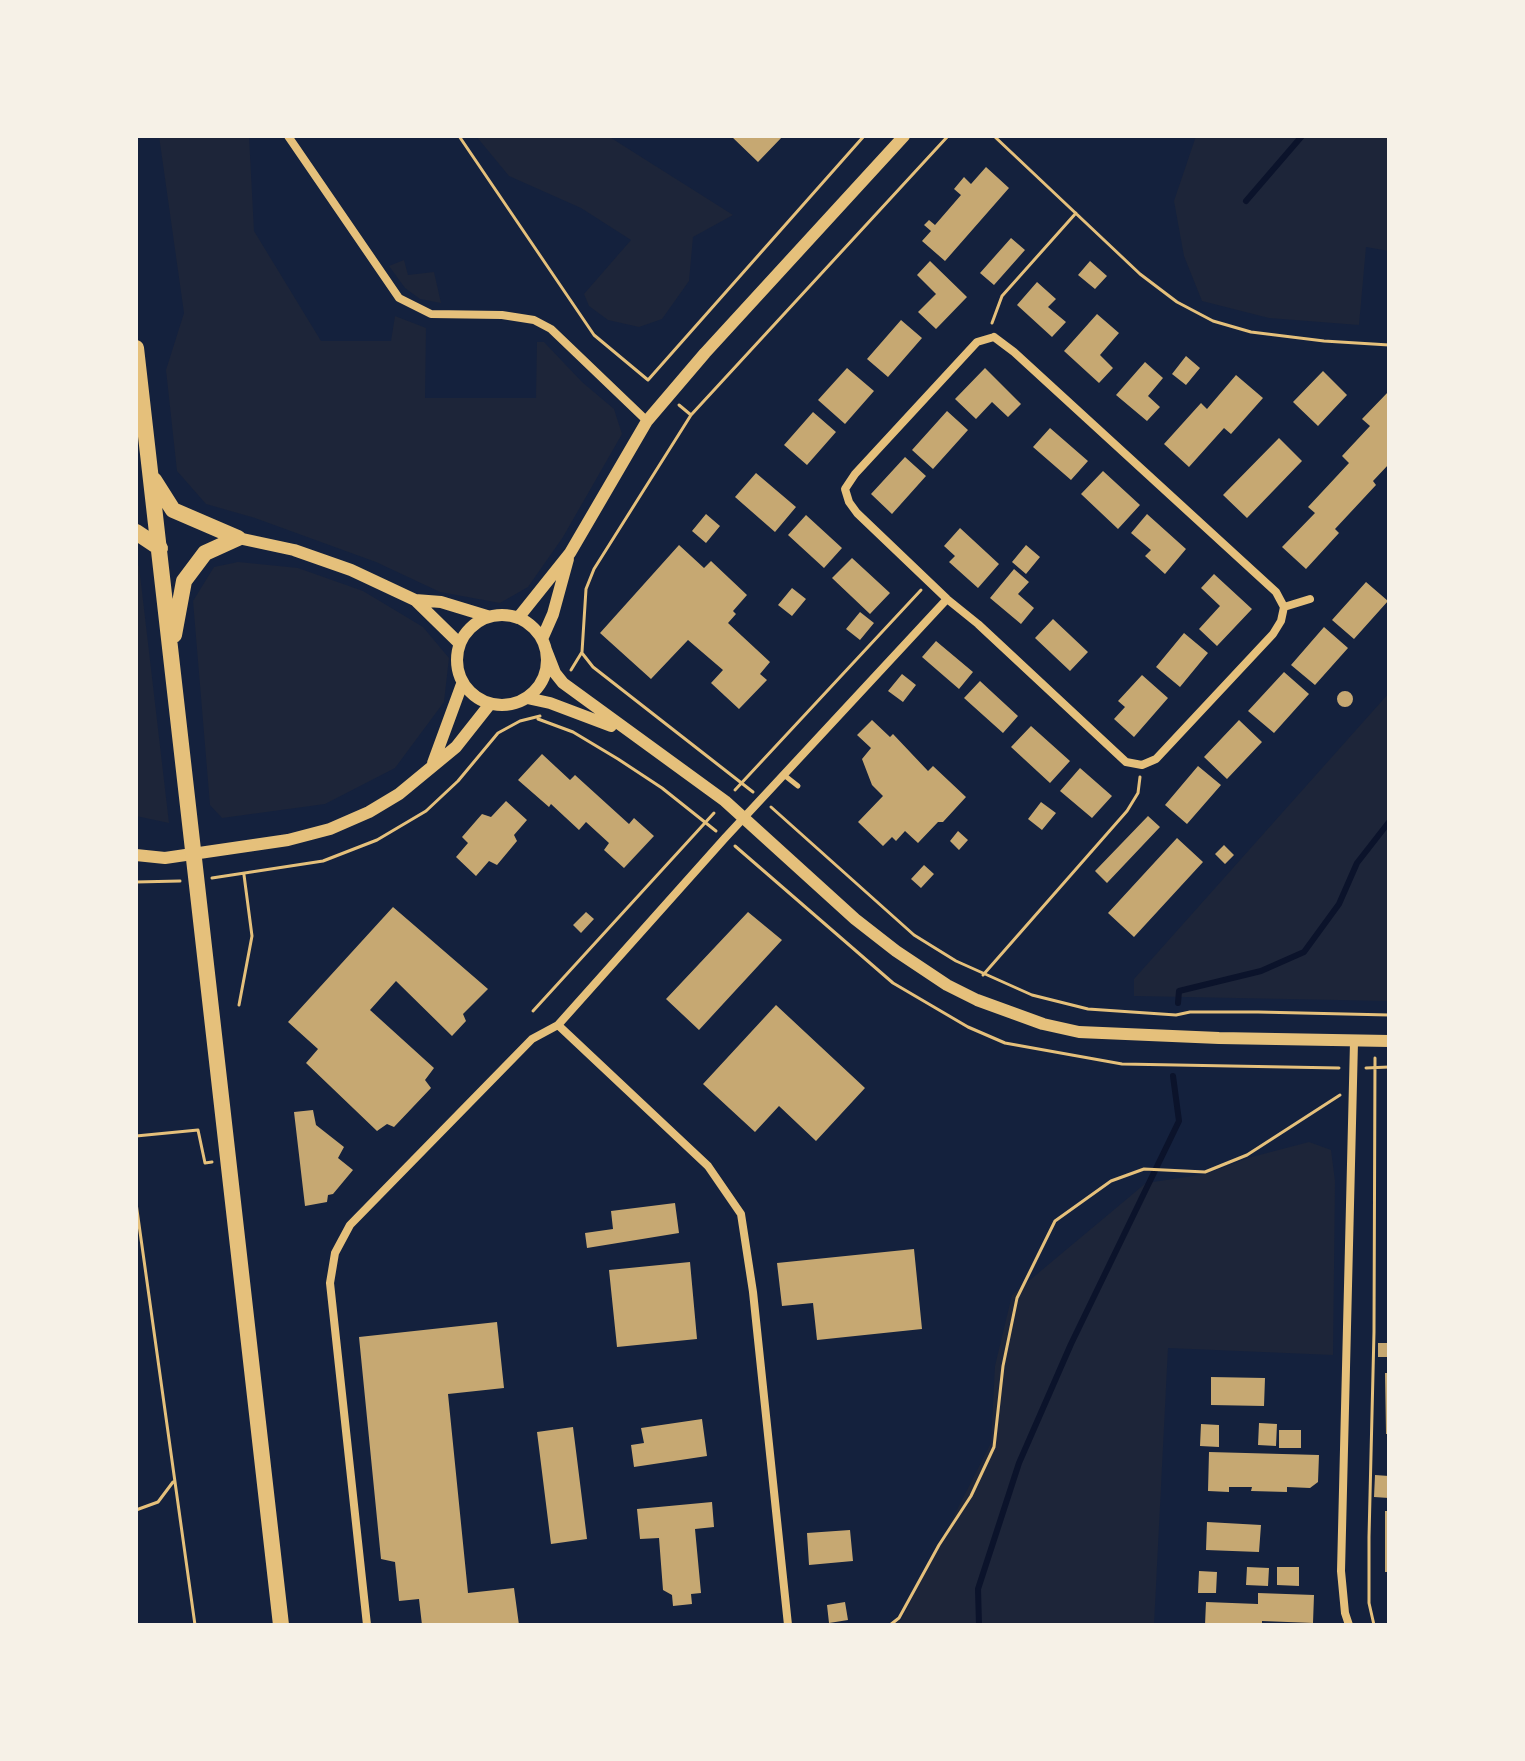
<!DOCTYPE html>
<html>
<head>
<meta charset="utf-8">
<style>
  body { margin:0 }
  #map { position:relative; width:1525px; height:1761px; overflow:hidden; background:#14213d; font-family:"Titillium Web",sans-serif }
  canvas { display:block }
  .frame { position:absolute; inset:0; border:138px solid #f6f1e7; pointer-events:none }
</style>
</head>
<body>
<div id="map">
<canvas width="1525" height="1761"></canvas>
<div class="frame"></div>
</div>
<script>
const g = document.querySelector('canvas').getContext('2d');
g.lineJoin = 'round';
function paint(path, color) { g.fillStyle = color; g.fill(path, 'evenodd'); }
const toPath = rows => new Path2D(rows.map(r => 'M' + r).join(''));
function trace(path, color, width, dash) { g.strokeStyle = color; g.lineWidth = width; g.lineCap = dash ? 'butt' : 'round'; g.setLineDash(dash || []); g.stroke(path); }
paint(toPath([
  [159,136,249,136,254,231,321,341,391,341,395,316,426,328,425,398,536,398,537,342,544,342,582,382,614,409,622,434,563,537,528,587,500,603,440,592,376,562,255,518,206,504,177,471,166,370,184,313],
  [476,136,608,136,733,215,693,237,689,281,662,319,639,327,608,320,589,306,584,294,631,240,581,208,509,176],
  [1196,136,1389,136,1389,251,1366,247,1359,325,1269,318,1202,301,1184,256,1174,201],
  [404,260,408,275,434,272,441,303,420,299,405,288,389,266],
  [238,562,298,568,363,591,423,627,449,658,444,702,395,768,325,804,222,818,210,805,193,601,214,567],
  [136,564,139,566,169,823,136,816],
  [1389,693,1389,1001,1134,996,1134,979],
  [1309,1142,1331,1150,1335,1181,1333,1355,1168,1348,1154,1625,888,1625,901,1620,991,1443,995,1366,1012,1295,1146,1183,1206,1174,1248,1158]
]), '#1d2539');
trace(toPath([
  [1246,201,1302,136],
  [1178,1003,1179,991,1261,971,1304,952,1339,904,1357,863,1389,822],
  [979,1625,978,1589,1019,1463,1071,1344,1179,1121,1173,1076]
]), '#0b132b', 6);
paint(toPath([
  [731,136,783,136,758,162],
  [986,167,1009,188,945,261,922,241,931,231,924,225,929,220,935,225,961,195,954,189,964,177,971,184],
  [1011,238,1025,250,994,285,980,273],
  [930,261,967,297,936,329,918,312,936,294,917,275],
  [1090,261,1107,276,1095,289,1078,275],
  [1037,282,1056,299,1048,307,1066,322,1052,337,1017,305],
  [1097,314,1119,333,1100,355,1113,368,1099,383,1064,351],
  [901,320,922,338,888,377,867,359],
  [1186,356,1200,368,1186,385,1172,374],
  [1145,362,1163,378,1148,396,1160,407,1147,421,1116,395],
  [847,368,874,391,845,424,818,400],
  [985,368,1021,404,1008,417,992,402,976,419,955,399],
  [1323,371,1347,395,1318,426,1293,402],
  [1236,375,1263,398,1231,434,1224,428,1189,467,1164,444,1201,403,1207,409],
  [1389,391,1389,464,1373,481,1376,485,1335,529,1339,533,1306,569,1282,547,1315,513,1308,507,1349,463,1342,456,1370,426,1362,419],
  [947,411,968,430,933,469,912,450],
  [813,412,836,432,807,465,784,445],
  [1050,428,1088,461,1071,480,1033,447],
  [1279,438,1302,461,1247,518,1223,495],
  [905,457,926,476,892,514,871,494],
  [1103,471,1140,505,1118,529,1081,494],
  [756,473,796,507,775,532,735,497],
  [706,514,720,526,706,543,692,531],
  [1147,514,1186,549,1165,574,1145,556,1151,550,1131,533],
  [806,515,842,548,824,568,788,535],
  [960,528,999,564,978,588,949,562,955,556,944,546],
  [679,545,704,568,711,561,747,595,733,611,736,614,728,623,770,662,760,674,767,680,739,709,711,683,723,670,688,640,651,679,600,633],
  [1026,545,1040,557,1026,574,1012,562],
  [852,558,890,593,870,614,832,578],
  [1014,569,1029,582,1018,594,1034,608,1021,624,990,598],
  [1214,574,1252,609,1217,646,1199,629,1220,606,1201,588],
  [1366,582,1388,601,1354,639,1332,620],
  [792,588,806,599,792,616,778,605],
  [860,612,874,623,860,640,846,629],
  [1053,619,1088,652,1070,671,1035,638],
  [1324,627,1348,648,1315,685,1291,665],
  [1184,633,1208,653,1180,687,1156,667],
  [936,641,973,672,959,689,922,657],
  [1284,672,1309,694,1274,733,1248,711],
  [902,674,916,685,903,702,888,691],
  [1142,675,1168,698,1134,737,1114,719,1125,707,1118,701],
  [980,681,1018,716,1003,733,964,698],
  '1337 699a8 8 0 1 1 16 0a8 8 0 1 1-16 0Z',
  [872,720,890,737,893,734,928,771,933,766,966,797,943,822,938,822,918,843,905,831,896,841,892,837,883,846,858,822,883,796,872,785,862,759,871,748,857,735],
  [1239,720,1262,742,1227,779,1204,757],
  [1031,726,1070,761,1050,783,1011,747],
  [542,754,570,780,575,775,629,824,634,818,654,836,624,868,604,850,609,843,586,822,579,830,551,804,549,807,518,780],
  [1198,766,1221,785,1187,824,1165,805],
  [1080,768,1112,796,1092,818,1060,791],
  [506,801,527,820,514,835,517,841,497,865,489,861,476,876,456,857,468,843,462,837,482,814,491,817],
  [1041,802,1056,813,1042,830,1028,819],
  [1148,816,1160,827,1107,883,1095,871],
  [958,831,968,840,959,850,950,841],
  [1177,838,1203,862,1134,937,1108,913],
  [1224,845,1234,855,1225,864,1215,854],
  [924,865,934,874,921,888,911,879],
  [393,907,488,989,463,1014,466,1021,452,1036,396,981,370,1010,434,1068,425,1080,431,1088,394,1127,387,1124,377,1131,306,1063,318,1049,288,1022],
  [586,912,594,919,581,933,573,925],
  [748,912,782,940,699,1030,666,999],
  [776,1005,865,1088,816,1141,779,1106,755,1132,703,1084],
  [313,1110,316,1125,344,1147,338,1158,353,1170,333,1194,328,1195,327,1202,305,1206,294,1112],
  [675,1203,679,1233,587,1248,585,1233,613,1229,611,1211],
  [914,1249,922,1329,817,1340,813,1303,782,1306,777,1263],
  [690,1262,697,1339,617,1347,609,1270],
  [497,1322,504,1388,448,1394,468,1593,514,1588,519,1625,422,1625,419,1599,399,1601,395,1562,381,1559,359,1337],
  [1378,1343,1389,1343,1389,1357,1378,1357],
  [1385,1373,1389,1373,1389,1434,1386,1434],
  [1211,1377,1265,1378,1264,1406,1211,1405],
  [702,1419,707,1456,634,1467,631,1445,644,1443,641,1428],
  [1259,1423,1277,1424,1276,1446,1258,1445],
  [1201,1424,1219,1425,1219,1447,1200,1446],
  [573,1427,587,1539,551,1544,537,1432],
  [1279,1430,1301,1430,1301,1448,1279,1448],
  [1209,1452,1319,1455,1318,1482,1310,1488,1287,1487,1287,1492,1251,1491,1252,1487,1229,1487,1229,1492,1208,1491],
  [1375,1475,1389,1476,1389,1498,1374,1497],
  [712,1502,714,1527,695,1529,701,1593,691,1594,692,1604,673,1606,672,1595,663,1590,659,1538,640,1539,637,1509],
  [1385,1511,1389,1511,1389,1572,1385,1572],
  [1207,1522,1261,1525,1259,1552,1206,1550],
  [850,1530,853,1561,809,1565,807,1533],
  [1247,1567,1269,1568,1268,1586,1246,1585],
  [1277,1567,1299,1567,1299,1586,1277,1585],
  [1199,1571,1217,1572,1216,1593,1198,1593],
  [1258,1593,1314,1595,1313,1623,1262,1621,1262,1625,1205,1625,1206,1602,1258,1604],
  [845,1602,848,1620,829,1623,827,1605]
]), '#c6a872');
trace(toPath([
  [459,136,594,335,648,380,864,136],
  [994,136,1140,274,1177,302,1213,321,1251,332,1324,341,1389,345],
  [992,323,1002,296,1076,213],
  [679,405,691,415],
  [582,653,593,667,753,792],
  [571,670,582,652,586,589,594,569,691,415,948,136],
  [538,719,573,732,618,759,662,788,716,831],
  [735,790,921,590],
  [771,807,914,935,956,961,1032,995,1088,1009,1176,1015,1190,1012,1258,1012,1389,1015],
  [735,846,893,983,968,1027,1005,1043,1122,1064,1339,1068],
  [212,878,323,861,377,840,426,811,458,781,498,733,520,721,540,716],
  [136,882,180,881],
  [983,975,1127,811,1138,793,1140,777],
  [239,1005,252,936,244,875],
  [533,1011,714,813],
  [1366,1068,1389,1067],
  [136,1136,198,1130,205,1163,212,1162],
  [136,1203,195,1625],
  [136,1510,158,1502,173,1482],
  [890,1625,899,1618,939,1545,971,1496,994,1447,1003,1366,1017,1298,1055,1221,1111,1181,1144,1169,1205,1172,1247,1155,1340,1095],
  [1374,1625,1369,1603,1369,1537,1374,1332,1375,1058]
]), '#e5c07b', 3);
trace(toPath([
  [784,775,798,786]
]), '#e5c07b', 5);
trace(toPath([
  [288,136,399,298,431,314,502,315,534,320,551,329,647,421],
  [994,337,1014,352,1276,592,1284,607,1281,621,1273,634,1156,759,1142,765,1126,762,978,624,947,599,857,513,849,502,845,489,855,474,977,342,994,337],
  [1284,607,1310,599],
  [367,1625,330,1283,335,1253,350,1225,532,1039,558,1025],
  [788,1625,753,1292,741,1214,708,1166,558,1025,725,838,947,599],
  [1349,1625,1345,1613,1341,1571,1354,1042]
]), '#e5c07b', 8);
trace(toPath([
  [238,538,294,550,351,570,415,600,441,602,487,616],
  [415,600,460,644],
  '457 660a45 45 0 1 1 90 0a45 45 0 1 1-90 0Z',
  [518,618,570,553,647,421,705,353,904,136],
  [542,639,553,614,568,559],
  [546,650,555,673,563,683,725,801,855,919,896,951,947,985,977,1000,1043,1024,1079,1032,1219,1038,1389,1041],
  [527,698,550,703,611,726],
  [433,763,462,684],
  [136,855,165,858,288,840,330,829,369,812,399,794,456,747,490,704]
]), '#e5c07b', 12);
trace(toPath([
  [136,348,281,1625],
  [154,480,173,510,238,538],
  [136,532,160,548],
  [174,635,184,581,205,553,238,538]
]), '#e5c07b', 16);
</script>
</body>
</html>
